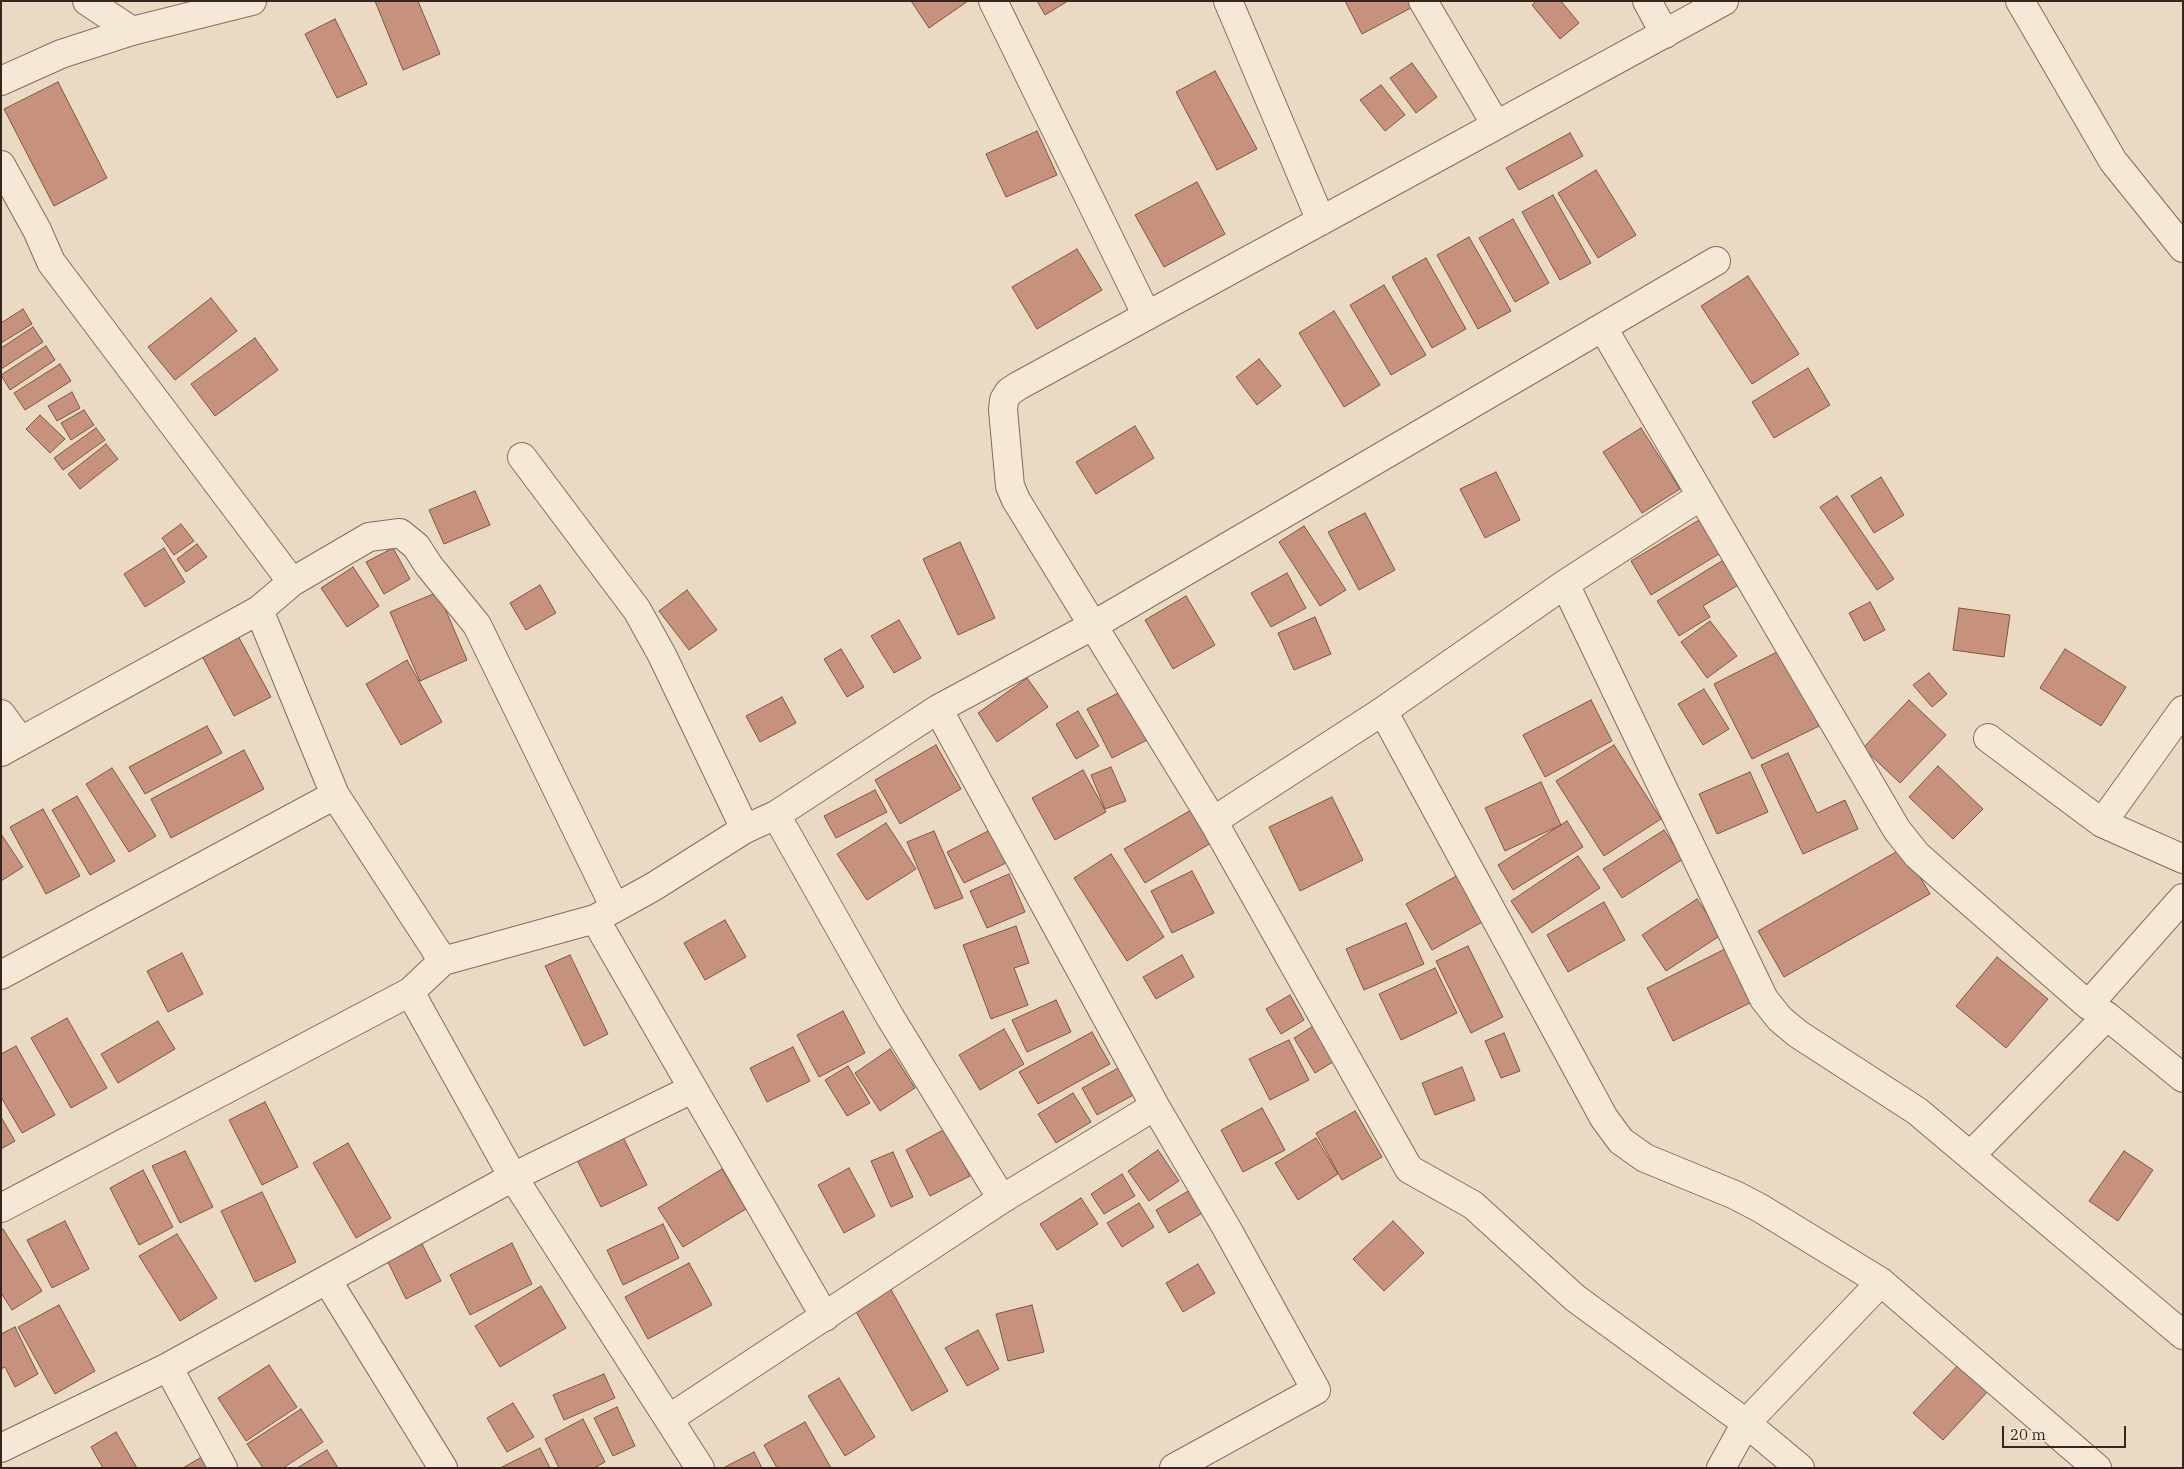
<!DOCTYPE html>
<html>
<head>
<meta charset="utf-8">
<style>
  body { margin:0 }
  #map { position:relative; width:2184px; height:1469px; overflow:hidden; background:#eadac4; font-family:"IBM Plex Serif",serif }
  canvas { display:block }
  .frame { position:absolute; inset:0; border:2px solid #35271f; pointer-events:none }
  .scale { position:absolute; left:2002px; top:1426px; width:124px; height:22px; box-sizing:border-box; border:2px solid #35271f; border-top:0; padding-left:6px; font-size:15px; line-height:18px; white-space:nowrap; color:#35271f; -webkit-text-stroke:4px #f2e5d3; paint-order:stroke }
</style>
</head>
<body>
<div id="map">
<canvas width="2184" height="1469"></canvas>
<div class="frame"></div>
<div class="scale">20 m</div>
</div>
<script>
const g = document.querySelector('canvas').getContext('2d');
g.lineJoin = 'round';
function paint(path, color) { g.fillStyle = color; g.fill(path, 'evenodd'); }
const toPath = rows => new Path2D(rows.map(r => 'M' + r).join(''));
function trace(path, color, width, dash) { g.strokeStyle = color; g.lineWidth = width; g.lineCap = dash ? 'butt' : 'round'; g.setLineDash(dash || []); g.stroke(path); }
const building = toPath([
  [375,1,418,1,440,54,403,70,375,1],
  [911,1,968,1,929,28,911,1],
  [1037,1,1068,1,1045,15,1037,1],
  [1345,1,1424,1,1362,34,1345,1],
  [1536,1,1561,1,1579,23,1560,39,1532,5,1536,1],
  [335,19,367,84,337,98,305,34,335,19],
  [1412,63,1437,97,1416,113,1390,78,1412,63],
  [1215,71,1257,149,1217,170,1176,92,1215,71],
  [58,82,107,178,54,206,4,109,58,82],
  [1381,85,1405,115,1385,131,1360,100,1381,85],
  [1037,131,1057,175,1006,197,986,154,1037,131],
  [1570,133,1583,156,1519,190,1506,168,1570,133],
  [1596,170,1636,235,1598,258,1558,193,1596,170],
  [1197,182,1225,234,1164,267,1135,215,1197,182],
  [1553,195,1591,263,1560,280,1522,212,1553,195],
  [1513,219,1549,283,1515,302,1479,238,1513,219],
  [1469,237,1511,311,1478,329,1437,255,1469,237],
  [1077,249,1102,290,1037,329,1012,287,1077,249],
  [1426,258,1466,329,1432,348,1392,277,1426,258],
  [1748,276,1799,354,1752,384,1701,306,1748,276],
  [1384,285,1426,355,1391,375,1350,305,1384,285],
  [211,298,237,331,175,380,148,347,211,298],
  [23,309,32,324,1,343,1,323,23,309],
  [1334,311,1380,385,1344,407,1299,333,1334,311],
  [33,327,43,342,1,369,1,348,33,327],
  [255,338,278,370,215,416,191,384,255,338],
  [46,346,55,360,10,390,1,375,46,346],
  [1259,359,1281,386,1257,405,1236,377,1259,359],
  [60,364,71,381,25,410,14,393,60,364],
  [1808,368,1830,405,1774,438,1752,402,1808,368],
  [72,392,80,408,57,421,48,406,72,392],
  [84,410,94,425,71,440,61,423,84,410],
  [40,415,65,439,50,453,26,429,40,415],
  [1135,426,1154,458,1096,494,1076,462,1135,426],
  [96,428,105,440,63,470,54,458,96,428],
  [1641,428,1680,489,1642,513,1603,452,1641,428],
  [106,444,118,459,80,489,68,474,106,444],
  [1496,472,1520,520,1485,538,1460,489,1496,472],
  [1881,477,1904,515,1874,533,1851,496,1881,477],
  [475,491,490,525,444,544,429,510,475,491],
  [1837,496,1894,579,1877,590,1820,507,1837,496],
  [1365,513,1395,570,1359,590,1328,532,1365,513],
  [1704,517,1724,551,1651,595,1631,561,1704,517],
  [181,524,194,541,174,555,162,538,181,524],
  [1304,526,1346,590,1320,606,1279,542,1304,526],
  [960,542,995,618,958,635,923,559,960,542],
  [197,544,207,557,186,572,177,559,197,544],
  [164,548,185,582,145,607,124,574,164,548],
  [393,548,410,579,384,594,366,562,393,548],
  [1725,559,1740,584,1703,606,1710,617,1679,636,1657,601,1725,559],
  [353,567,379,606,347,627,321,588,353,567],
  [1287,573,1306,608,1271,627,1251,593,1287,573],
  [540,585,556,613,526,630,510,603,540,585],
  [687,590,717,630,689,650,659,611,687,590],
  [438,592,467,660,420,681,390,612,438,592],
  [1186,596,1215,645,1173,669,1145,620,1186,596],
  [1870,602,1885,630,1864,641,1849,613,1870,602],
  [1959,608,2010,615,2004,657,1953,650,1959,608],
  [1315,617,1331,654,1294,670,1278,633,1315,617],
  [899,620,921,658,894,673,871,636,899,620],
  [1710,621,1737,656,1707,678,1681,642,1710,621],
  [238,636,271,697,234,716,202,656,238,636],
  [841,649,864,687,847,697,824,659,841,649],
  [2065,649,2126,687,2101,726,2040,688,2065,649],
  [1781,650,1819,726,1752,759,1714,684,1781,650],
  [407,660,442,722,401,745,366,684,407,660],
  [1929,673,1947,694,1932,707,1913,685,1929,673],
  [1027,678,1048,707,997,742,978,713,1027,678],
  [1704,689,1729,729,1703,745,1678,704,1704,689],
  [1122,691,1147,740,1112,758,1087,709,1122,691],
  [782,697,796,723,760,742,746,716,782,697],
  [1591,700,1612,741,1545,777,1523,735,1591,700],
  [1909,700,1946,735,1900,783,1863,748,1909,700],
  [1078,711,1099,746,1076,759,1056,724,1078,711],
  [207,726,222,753,145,794,129,767,207,726],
  [936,745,961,789,900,824,875,780,936,745],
  [1614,745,1661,819,1604,856,1556,781,1614,745],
  [244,750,264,789,171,838,151,799,244,750],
  [1788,753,1817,813,1845,800,1858,829,1803,854,1761,765,1788,753],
  [1938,766,1983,809,1953,839,1909,797,1938,766],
  [1111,767,1126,801,1105,809,1091,775,1111,767],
  [112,768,156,836,129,852,86,784,112,768],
  [1083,770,1106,812,1055,840,1032,798,1083,770],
  [1750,772,1768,812,1717,834,1699,794,1750,772],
  [1541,782,1561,825,1505,851,1485,808,1541,782],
  [875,790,887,812,836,838,824,816,875,790],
  [77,796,115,861,90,875,52,810,77,796],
  [1332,797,1363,860,1300,891,1269,827,1332,797],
  [43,809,80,876,46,894,10,827,43,809],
  [1191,810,1211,843,1145,883,1124,849,1191,810],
  [1567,821,1583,847,1513,890,1498,865,1567,821],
  [886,823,916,869,867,900,837,854,886,823],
  [990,830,1006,863,964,883,947,852,990,830],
  [1664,830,1683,859,1622,898,1603,869,1664,830],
  [934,831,963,898,935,909,907,842,934,831],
  [1,834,23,867,1,881,1,834],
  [1903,848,1930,894,1784,977,1758,931,1903,848],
  [1111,854,1164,937,1127,961,1074,878,1111,854],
  [1578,856,1600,888,1532,933,1511,901,1578,856],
  [1192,871,1214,913,1172,933,1151,891,1192,871],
  [1009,874,1025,912,987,928,970,891,1009,874],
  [1460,874,1486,920,1432,950,1406,904,1460,874],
  [1697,899,1721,935,1666,971,1642,935,1697,899],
  [1604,902,1625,940,1568,972,1547,935,1604,902],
  [725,920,746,957,705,980,684,943,725,920],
  [1406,923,1424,964,1364,990,1346,949,1406,923],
  [1016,926,1029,963,1014,968,1028,1005,991,1019,963,945,1016,926],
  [1468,946,1503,1017,1471,1033,1436,961,1468,946],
  [1727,948,1754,1001,1673,1041,1647,988,1727,948],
  [182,953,203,994,168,1012,147,971,182,953],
  [570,955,608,1034,584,1046,545,966,570,955],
  [1182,955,1194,977,1156,999,1143,977,1182,955],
  [1997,957,2048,999,2006,1048,1956,1006,1997,957],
  [1435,968,1457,1013,1401,1040,1379,994,1435,968],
  [1290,995,1304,1020,1281,1034,1266,1009,1290,995],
  [1056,1000,1071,1032,1027,1052,1012,1020,1056,1000],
  [843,1011,865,1053,819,1077,797,1035,843,1011],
  [67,1018,107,1088,71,1108,31,1038,67,1018],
  [158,1021,175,1049,118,1083,101,1054,158,1021],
  [1315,1025,1336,1060,1315,1073,1294,1038,1315,1025],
  [1004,1029,1024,1064,980,1090,959,1055,1004,1029],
  [1092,1032,1110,1064,1038,1104,1019,1072,1092,1032],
  [1504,1033,1520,1071,1501,1078,1485,1041,1504,1033],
  [1289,1040,1309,1080,1270,1100,1249,1059,1289,1040],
  [16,1046,55,1115,22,1133,1,1097,1,1054,16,1046],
  [793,1047,810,1081,767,1102,750,1068,793,1047],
  [890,1049,915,1088,880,1111,855,1073,890,1049],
  [848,1066,870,1103,847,1116,825,1080,848,1066],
  [1120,1067,1135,1094,1097,1115,1082,1088,1120,1067],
  [1462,1067,1475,1100,1435,1115,1422,1083,1462,1067],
  [1073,1093,1091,1122,1056,1143,1038,1114,1073,1093],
  [265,1102,298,1167,262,1185,229,1120,265,1102],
  [1262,1108,1285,1150,1243,1172,1221,1130,1262,1108],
  [1355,1111,1382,1157,1342,1180,1316,1133,1355,1111],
  [1,1117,15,1141,1,1149,1,1117],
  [945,1129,970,1176,930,1196,906,1150,945,1129],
  [621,1133,647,1185,601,1207,575,1156,621,1133],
  [1316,1138,1338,1174,1298,1200,1275,1163,1316,1138],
  [348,1143,391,1218,356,1238,313,1163,348,1143],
  [1158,1150,1179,1181,1149,1201,1128,1171,1158,1150],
  [185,1151,213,1207,180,1223,152,1166,185,1151],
  [2124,1151,2153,1170,2118,1221,2089,1201,2124,1151],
  [893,1152,913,1197,891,1207,871,1161,893,1152],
  [849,1168,875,1216,844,1233,818,1185,849,1168],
  [722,1169,746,1209,683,1247,658,1208,722,1169],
  [143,1170,173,1227,139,1245,110,1188,143,1170],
  [1122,1174,1135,1196,1104,1214,1091,1194,1122,1174],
  [1190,1190,1204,1212,1169,1233,1156,1210,1190,1190],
  [262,1192,296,1262,255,1282,221,1211,262,1192],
  [1081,1198,1098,1224,1057,1250,1040,1224,1081,1198],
  [1139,1203,1154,1227,1122,1247,1107,1223,1139,1203],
  [65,1221,89,1269,52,1288,27,1240,65,1221],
  [1393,1221,1424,1253,1384,1291,1353,1259,1393,1221],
  [663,1224,679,1258,623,1285,607,1250,663,1224],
  [3,1229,42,1291,12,1310,1,1293,1,1230,3,1229],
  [177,1234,217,1298,180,1321,139,1256,177,1234],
  [420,1240,441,1281,406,1299,386,1258,420,1240],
  [512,1243,532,1284,470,1315,450,1275,512,1243],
  [689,1263,712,1305,648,1339,625,1297,689,1263],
  [1198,1264,1215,1293,1183,1312,1166,1283,1198,1264],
  [541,1286,566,1328,500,1367,475,1326,541,1286],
  [890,1288,948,1391,912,1411,854,1308,890,1288],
  [59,1305,95,1371,55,1394,18,1327,59,1305],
  [1032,1305,1044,1352,1008,1361,996,1314,1032,1305],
  [15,1327,38,1374,15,1387,5,1367,1,1369,1,1334,15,1327],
  [978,1330,999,1369,967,1386,945,1348,978,1330],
  [1961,1362,1990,1389,1943,1440,1913,1413,1961,1362],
  [269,1365,297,1407,246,1441,218,1398,269,1365],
  [604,1374,615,1398,564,1420,553,1395,604,1374],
  [839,1378,875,1437,845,1456,808,1396,839,1378],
  [513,1403,534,1437,507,1452,487,1418,513,1403],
  [617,1407,635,1446,613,1456,594,1418,617,1407],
  [301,1409,323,1442,283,1468,263,1468,247,1444,301,1409],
  [583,1419,605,1462,594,1468,559,1468,545,1439,583,1419],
  [805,1422,831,1468,777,1468,764,1445,805,1422],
  [116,1432,137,1468,103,1468,91,1447,116,1432],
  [540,1448,550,1468,500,1468,540,1448],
  [327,1450,338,1468,297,1468,327,1450],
  [754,1452,762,1468,723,1468,754,1452],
  [205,1455,213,1468,183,1468,205,1455]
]);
paint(building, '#c6917d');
trace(building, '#815444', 1);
const minor = toPath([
  [87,1,132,31],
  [993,1,1147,316],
  [1228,1,1321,221],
  [1423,1,1496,125],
  [1647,1,1665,34],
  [1724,1,1018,386,1009,392,1004,400,1003,410,1010,486,1016,500,1213,821,1409,1169,1473,1205,1575,1298,1746,1423,1800,1468],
  [2020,1,2113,161,2183,248],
  [1,165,37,230,51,262,292,582],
  [1603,328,1897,830,1917,855,1935,871,2088,1005],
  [522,457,637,610,662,655,745,829],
  [1565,584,1764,999,1780,1019,1798,1034,1917,1111,2183,1335],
  [259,610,335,795,443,961],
  [938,709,1155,1106,1226,1227,1316,1390,1174,1468],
  [1383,711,1604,1118,1621,1141,1645,1158,1735,1195,1760,1208,1881,1282,2097,1468],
  [1,714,20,740],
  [1988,738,2102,823,2183,859],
  [1,752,259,610,292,582,369,537,400,533,416,546,429,566,477,625,615,908],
  [776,815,890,1017,1002,1199],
  [1213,821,1383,711,1565,584,1701,496],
  [2102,823,2183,710],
  [595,919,825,1317],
  [1,975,335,795],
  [410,992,513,1177,700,1468],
  [2107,1016,2183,1078],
  [1971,1155,2107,1016,2088,1005,2183,898],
  [1,1208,410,992,443,961,595,919,615,908,653,887,745,829,776,815,938,709,1092,626,1716,261],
  [327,1280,443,1468],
  [168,1367,223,1468],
  [670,1418,1002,1199,1155,1106],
  [1,1448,168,1367,513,1177,692,1089],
  [1721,1468,1746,1423,1881,1282]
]);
const tertiary = toPath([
  [1,81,61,54,132,31,252,1]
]);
trace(minor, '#846c5c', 30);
trace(tertiary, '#846c5c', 30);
trace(minor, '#f6e8d7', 28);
trace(tertiary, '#f6e8d7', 28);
</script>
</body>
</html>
